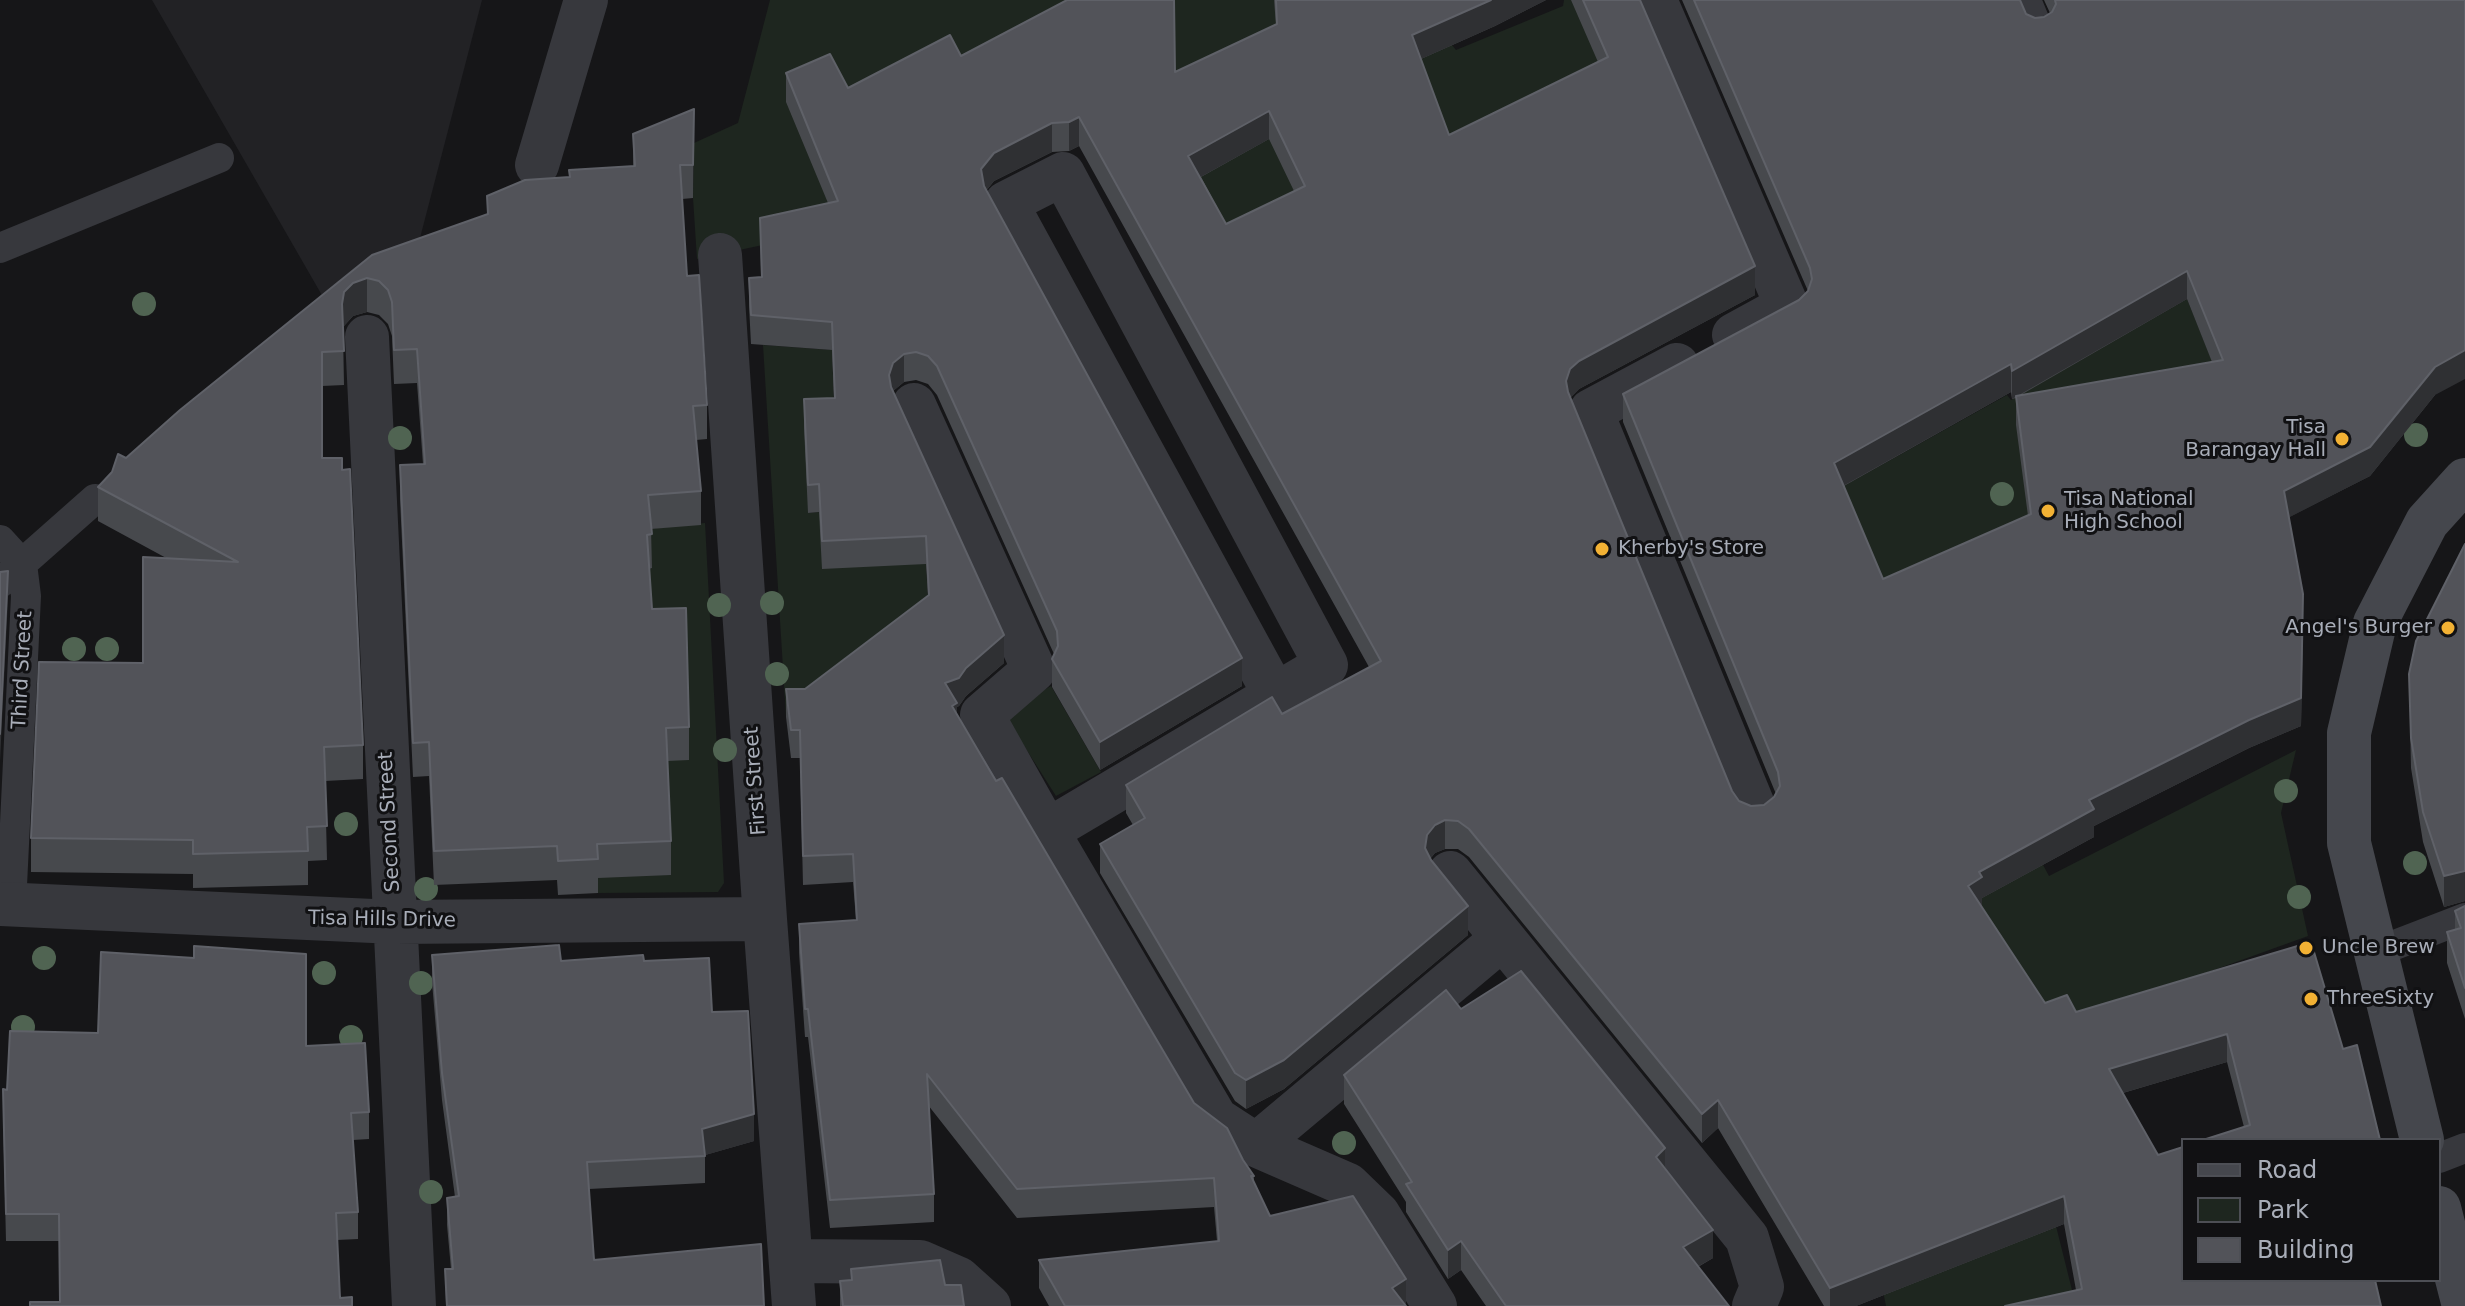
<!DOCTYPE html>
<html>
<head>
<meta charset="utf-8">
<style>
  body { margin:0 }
  #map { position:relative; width:2465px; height:1306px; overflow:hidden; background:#161618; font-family:"DejaVu Sans",sans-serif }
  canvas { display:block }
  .legend { position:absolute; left:2181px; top:1138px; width:260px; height:144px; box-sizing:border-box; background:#111113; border:2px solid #4d4f55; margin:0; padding:10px 14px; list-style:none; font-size:24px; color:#a8adb8 }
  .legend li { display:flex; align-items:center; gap:16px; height:40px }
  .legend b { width:40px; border:2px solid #4d4f55 }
</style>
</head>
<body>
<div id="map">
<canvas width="2465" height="1306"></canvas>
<ul class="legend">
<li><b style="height:10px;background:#45474d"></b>Road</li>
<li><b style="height:22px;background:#1e261f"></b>Park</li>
<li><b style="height:22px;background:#525359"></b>Building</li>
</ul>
</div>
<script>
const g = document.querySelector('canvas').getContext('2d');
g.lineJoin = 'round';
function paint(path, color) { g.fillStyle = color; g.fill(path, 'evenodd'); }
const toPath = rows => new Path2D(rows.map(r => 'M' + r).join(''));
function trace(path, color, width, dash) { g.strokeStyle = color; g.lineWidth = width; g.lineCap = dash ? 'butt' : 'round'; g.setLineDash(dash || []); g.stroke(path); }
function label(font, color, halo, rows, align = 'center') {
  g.font = font + ' "DejaVu Sans",sans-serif'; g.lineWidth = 6; g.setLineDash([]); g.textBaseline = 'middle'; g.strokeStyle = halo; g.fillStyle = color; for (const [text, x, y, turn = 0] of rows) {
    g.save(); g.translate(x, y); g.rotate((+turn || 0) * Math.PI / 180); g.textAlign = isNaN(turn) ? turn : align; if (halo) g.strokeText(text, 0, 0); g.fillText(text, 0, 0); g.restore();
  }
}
paint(toPath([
  [152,0,482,0,414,261,327,304]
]), '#222225');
paint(toPath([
  [770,0,1332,0,1448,40,1456,50,1563,6,1564,0,1636,0,1659,51,1224,248,1102,27,838,229,697,259,693,198,694,143,738,123],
  [2187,299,2223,388,2031,543,1883,608,1842,487,2007,395,2011,400],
  [763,345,832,350,835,426,808,513,819,512,926,564,929,615,786,717],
  [705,523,724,883,718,892,598,893,597,878,638,572,652,568,648,529],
  [1051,686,1101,772,1056,796,1003,713],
  [1925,722,1997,780,2049,876,2296,750,2281,813,2308,936,2045,1031,1982,912],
  [2055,1222,2076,1306,1886,1306,1871,1232]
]), '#1e261f');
trace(toPath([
  [2026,0,2038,29],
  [0,248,219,158],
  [0,540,22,564,26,596,11,906],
  [0,583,95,499],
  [2374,953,2465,918],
  [2439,1158,2465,1148]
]), '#37383d', 30);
trace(toPath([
  [1655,0,1787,306,1734,335],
  [537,165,586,0],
  [720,255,765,919,794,1306],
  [367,337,414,1306],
  [1677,365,1591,411,1755,810],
  [914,405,1034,670,982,715,1047,831,1216,1119,1256,1145,1348,1185,1378,1214,1435,1306],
  [1047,831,1192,745,1275,695,1326,665,1063,174,1006,203,1275,695],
  [1450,873,1747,1238,1762,1287,1754,1306],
  [0,904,395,922,765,919],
  [1256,1145,1503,938],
  [791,1261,920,1262,959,1279,989,1306]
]), '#37383d', 44);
trace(toPath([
  [2422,1140,2349,843,2349,733,2375,623,2427,522,2465,480],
  [2439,1208,2464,1306]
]), '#45474d', 44);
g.fillStyle = '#506452';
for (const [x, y] of [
  [144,304],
  [2416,435],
  [400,438],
  [2002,494],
  [772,603],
  [719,605],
  [74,649],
  [107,649],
  [777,674],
  [725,750],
  [2286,791],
  [346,824],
  [2415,863],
  [426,889],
  [2299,897],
  [44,958],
  [324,973],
  [421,983],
  [23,1027],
  [351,1037],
  [1344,1143],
  [431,1192]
]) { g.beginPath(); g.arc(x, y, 12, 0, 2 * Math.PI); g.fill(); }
paint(toPath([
  [1274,0,1546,0,1495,26,1421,59,1449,135,1598,62,1571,0,1640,0,1755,295,1579,389,1570,398,1732,791,1739,801,1751,806,1764,805,1774,797,1776,794,1623,422,1623,394,1799,300,1808,291,1682,0,2020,0,2026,14,2035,18,2044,17,2050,13,2044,0,2465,0,2435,395,2370,476,2289,517,2303,623,2301,726,2249,748,2094,826,2094,837,1982,898,1982,905,1981,906,2045,1003,2076,1012,2343,1049,2380,1140,2244,1127,2227,1062,2123,1093,2183,1280,2076,1290,2064,1224,1856,1306,1824,1306,1718,1128,1702,1143,1469,857,1458,849,1445,849,1435,853,1430,859,1468,935,1284,1089,1246,1109,1235,1101,1100,873,1100,844,1133,825,1126,813,1126,785,1282,714,1369,667,1079,146,1069,151,1052,152,994,181,986,191,1242,686,1100,770,1052,687,1052,659,1054,654,937,395,928,384,916,380,904,382,893,391,1004,663,966,696,959,706,957,707,957,715,1194,1103,1243,1160,1254,1176,1254,1184,1270,1216,1406,1306,1049,1306,1039,1288,1039,1260,1217,1241,1214,1207,1017,1218,928,1105,934,1194,934,1222,830,1228,808,1037,805,1037,799,953,799,924,856,920,853,882,803,885,800,758,791,758,786,717,786,689,805,689,928,596,926,564,822,569,819,512,808,513,804,427,804,399,834,398,832,350,751,344,749,306,749,278,761,277,760,218,828,203,786,102,786,73,848,88,961,56,1175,72,1276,25],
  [1269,139,1294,191,1226,224,1201,177],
  [2187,299,2212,362,2019,396],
  [2011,392,2012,399,2016,398,2016,425,2028,516,1883,579,1844,486],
  [694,109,693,198,682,199,687,276,707,405,707,439,696,440,701,491,701,525,651,529,652,568,649,569,652,609,689,727,689,760,667,761,671,841,671,875,598,878,598,893,558,895,557,880,434,885,429,776,413,777,400,499,400,465,423,464,417,383,394,384,392,336,388,324,379,315,367,312,353,316,344,326,343,332,344,385,322,386,322,458,342,470,363,745,363,779,325,781,327,860,308,861,308,885,193,888,193,874,31,872,31,838,143,663,168,559,98,521,98,487,126,458,372,255,487,214,487,196,569,177,569,170,633,166,633,134],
  [2465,544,2465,901,2444,907,2423,842,2411,768,2409,674],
  [2465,906,2465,1019,2447,963,2447,932,2455,930,2455,911],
  [432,955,561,961,644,961,712,1012,754,1141,705,1155,705,1183,589,1189,594,1260,764,1306,446,1306,445,1269,451,1269,447,1225,447,1198,455,1197,442,1100,432,982],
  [1461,1009,1665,1169,1713,1258,1698,1267,1729,1306,1486,1306,1461,1270,1448,1279,1406,1212,1406,1202,1344,1104,1344,1075],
  [306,1046,369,1112,369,1139,353,1140,358,1212,358,1239,337,1240,340,1298,60,1302,59,1241,6,1241,3,1116,7,1090],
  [851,1269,945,1285,964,1306,840,1306,840,1281,851,1280]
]), '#47494d');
paint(toPath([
  [1491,0,1546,0,1495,26,1412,63,1412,35],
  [1269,111,1269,139,1188,184,1188,156],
  [1079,117,1079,146,1069,151,1069,122],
  [1052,123,1052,152,994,181,981,197,981,169,994,153],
  [1755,266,1755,295,1579,389,1570,398,1566,409,1566,381,1570,369,1579,361],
  [2187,271,2187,299,2012,399,2012,371],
  [367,278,367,312,353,316,344,326,342,338,342,304,344,292,353,283],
  [2465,350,2465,379,2435,395,2370,476,2284,520,2284,491,2435,367],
  [904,354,904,382,893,391,889,403,889,375,893,363],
  [2011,364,2011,392,1834,491,1834,463],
  [8,571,8,599,0,761,0,734],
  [2303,623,2301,726,2249,748,2094,826,2094,837,1982,898,1982,905,1968,915,1968,886,1979,872,2089,800],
  [1004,635,1004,663,966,696,959,706,957,707,957,731,945,683],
  [1242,658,1242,686,1100,770,1100,742],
  [1445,820,1445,849,1435,853,1427,863,1425,848,1427,835,1435,825],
  [2465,871,2465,901,2444,907,2444,876],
  [1468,906,1468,935,1284,1089,1246,1109,1246,1080],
  [2227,1034,2227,1062,2109,1097,2109,1069],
  [1718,1100,1718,1128,1702,1143,1702,1114],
  [754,1114,754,1141,702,1156,702,1129],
  [1665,1148,1665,1177,1656,1157],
  [2064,1196,2064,1224,1856,1306,1830,1306,1830,1288],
  [1713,1230,1713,1258,1683,1275,1683,1247],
  [1461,1241,1461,1270,1448,1279,1448,1250],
  [1406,1279,1406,1306,1392,1288]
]), '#2f3033');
const building = toPath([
  [1067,0,1174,0,1175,72,1277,24,1276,0,1491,0,1412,35,1449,135,1608,57,1583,0,1640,0,1755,266,1579,361,1570,369,1566,381,1568,392,1732,791,1739,801,1751,806,1764,805,1774,797,1780,786,1778,772,1623,394,1799,300,1808,291,1812,279,1810,268,1694,0,2020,0,2026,14,2035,18,2044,17,2052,12,2056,4,2055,0,2465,0,2465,350,2435,367,2370,447,2284,491,2303,594,2301,698,2249,720,2089,800,2094,809,1979,872,1982,877,1968,886,2045,1003,2067,995,2076,1012,2311,942,2343,1049,2357,1045,2380,1140,2203,1140,2250,1125,2227,1034,2109,1069,2158,1155,2183,1147,2183,1280,2375,1280,2381,1306,2005,1306,2082,1289,2064,1196,1830,1288,1718,1100,1702,1114,1469,829,1458,821,1445,820,1435,825,1427,835,1425,848,1431,860,1468,906,1284,1060,1246,1080,1235,1073,1100,844,1145,818,1126,785,1272,697,1282,714,1381,661,1079,117,1069,122,1052,123,994,153,981,169,984,186,1242,658,1100,742,1052,659,1058,646,1057,631,937,366,928,356,916,352,904,354,893,363,889,375,891,387,1004,635,966,668,959,678,945,683,957,703,952,706,996,781,1002,778,1194,1103,1227,1128,1243,1160,1254,1176,1251,1176,1270,1216,1353,1196,1406,1279,1392,1288,1406,1306,1065,1306,1039,1260,1219,1241,1214,1178,1017,1189,927,1074,934,1194,830,1200,808,1009,805,1009,799,924,857,920,853,854,803,856,800,730,791,730,786,689,805,689,929,595,926,536,822,541,819,484,808,485,804,399,835,398,832,322,751,315,749,278,762,277,760,218,838,201,786,73,830,54,848,88,950,35,961,56,1067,0],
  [1269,111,1305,186,1226,224,1188,156,1269,111],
  [2187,271,2223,360,2016,396,2031,514,1883,579,1834,463,2011,364,2012,371,2187,271],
  [694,109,693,165,680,165,687,276,699,275,701,305,707,405,693,406,701,491,648,495,652,534,647,535,652,609,686,608,689,727,666,728,671,841,597,844,598,859,558,861,557,846,434,851,429,742,413,743,400,465,425,464,417,349,394,350,392,302,388,290,379,281,367,278,353,283,344,292,342,304,344,351,322,352,322,458,342,458,342,470,350,469,363,745,324,747,327,826,307,827,308,851,193,854,193,840,31,838,39,662,143,663,143,557,238,562,98,487,112,472,118,454,126,458,180,410,372,255,488,214,487,196,525,180,570,177,569,170,635,166,633,134,694,109],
  [2465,544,2465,871,2444,876,2423,812,2411,738,2409,674,2416,641,2465,544],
  [8,571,0,734,0,572,8,571],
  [2465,906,2465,988,2447,932,2461,928,2455,911,2465,906],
  [559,945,561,961,643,955,644,961,709,958,712,1012,748,1011,754,1114,702,1129,705,1156,587,1162,594,1260,761,1244,764,1306,447,1306,445,1269,453,1269,447,1198,459,1196,442,1073,432,955,559,945],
  [194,946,306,954,306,1046,365,1043,369,1112,351,1113,358,1212,336,1213,340,1298,352,1297,352,1306,30,1306,30,1302,60,1302,59,1214,6,1214,3,1089,7,1090,10,1031,98,1033,101,952,194,958,194,946],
  [1521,971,1665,1148,1656,1157,1713,1230,1683,1247,1729,1306,1506,1306,1461,1241,1448,1250,1406,1184,1412,1182,1344,1075,1446,990,1461,1009,1521,971],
  [940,1260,945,1285,961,1285,964,1306,843,1306,840,1281,852,1280,851,1269,940,1260]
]);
paint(building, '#525359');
trace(building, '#5f6168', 2);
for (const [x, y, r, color] of [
  [2342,439,8,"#f2b134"],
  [2048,511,8,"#f2b134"],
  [1602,549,8,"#f2b134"],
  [2448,628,8,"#f2b134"],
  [2306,948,8,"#f2b134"],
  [2311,999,8,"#f2b134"]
]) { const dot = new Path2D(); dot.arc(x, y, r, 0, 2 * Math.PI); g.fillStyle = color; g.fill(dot); trace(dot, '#111113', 3); }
label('20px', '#a8adb8', '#111113', [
  ["Tisa",2326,428,"right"],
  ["Barangay Hall",2326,451,"right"],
  ["Tisa National",2064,500],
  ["High School",2064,523],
  ["Kherby's Store",1618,549],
  ["Angel's Burger",2432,628,"right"],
  ["Uncle Brew",2322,948],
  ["ThreeSixty",2327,999]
], 'left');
label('20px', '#a8adb8', '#111113', [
  ["Third Street",23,670,-87],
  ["First Street",756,781,-94],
  ["Second Street",390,822,-93],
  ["Tisa Hills Drive",382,920,1]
]);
</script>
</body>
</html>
